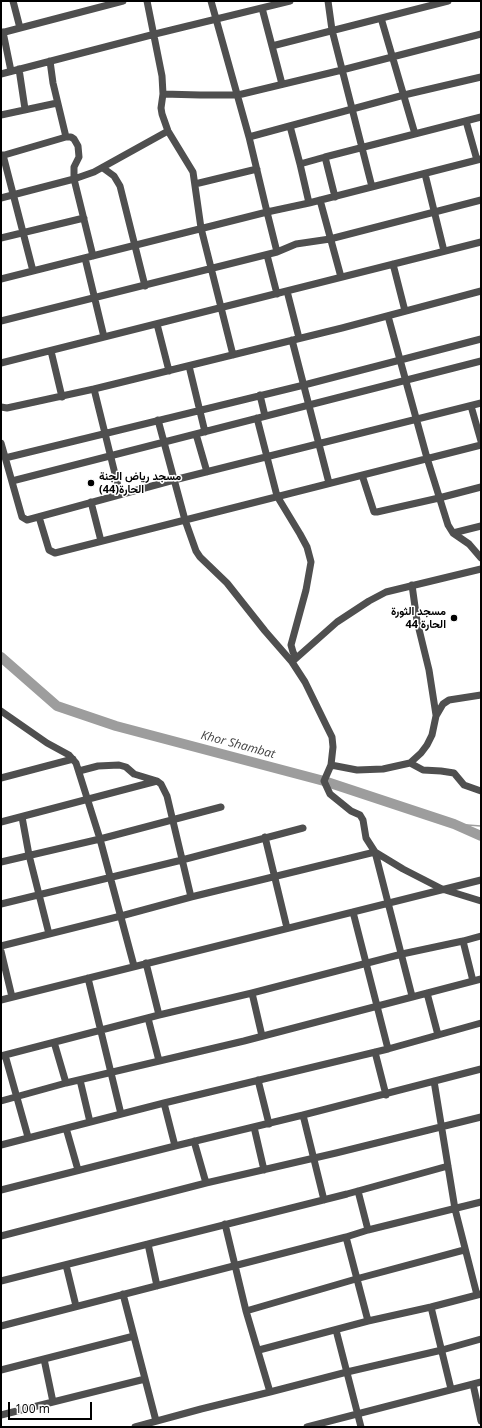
<!DOCTYPE html>
<html>
<head>
<meta charset="utf-8">
<style>
  body { margin:0 }
  #map { position:relative; width:482px; height:1428px; overflow:hidden; background:#fff; font-family:"Open Sans",sans-serif }
  canvas { display:block }
  .frame { position:absolute; inset:0; border:2px solid #000; pointer-events:none }
  .scale { position:absolute; left:8px; top:1402px; width:84px; height:18px; box-sizing:border-box; border:2px solid #000; border-top:0; padding-left:5px; font-size:12px; line-height:14px; white-space:nowrap; color:#000; -webkit-text-stroke:3px #fff; paint-order:stroke }
</style>
</head>
<body>
<div id="map">
<canvas width="482" height="1428"></canvas>
<div class="frame"></div>
<div class="scale">100 m</div>
</div>
<script>
const g = document.querySelector('canvas').getContext('2d');
g.lineJoin = 'round';
const toPath = rows => new Path2D(rows.map(r => 'M' + r).join(''));
function trace(path, color, width, dash) { g.strokeStyle = color; g.lineWidth = width; g.lineCap = dash ? 'butt' : 'round'; g.setLineDash(dash || []); g.stroke(path); }
function label(font, color, halo, rows, align = 'center') {
  g.font = font + ' "Open Sans",Vazirmatn,sans-serif'; g.lineWidth = 3; g.setLineDash([]); g.textBaseline = 'middle'; g.strokeStyle = halo; g.fillStyle = color; for (const [text, x, y, turn = 0] of rows) {
    g.save(); g.translate(x, y); g.rotate((+turn || 0) * Math.PI / 180); g.textAlign = isNaN(turn) ? turn : align; if (halo) g.strokeText(text, 0, 0); g.fillText(text, 0, 0); g.restore();
  }
}
trace(toPath([
  [454,824,481,826]
]), '#9d9d9d', 1.5);
trace(toPath([
  [1,657,57,706,116,726,324,781,454,824,481,836]
]), '#9d9d9d', 10);
trace(toPath([
  [13,1,20,28],
  [147,1,162,76,163,94,161,108,162,114,168,131,193,172,201,228,233,355],
  [328,1,332,30,372,187],
  [262,8,282,84],
  [381,18,415,134],
  [3,32,11,71],
  [1,33,123,1],
  [272,46,448,1],
  [50,61,53,83,66,137],
  [19,69,25,109],
  [1,74,155,34,290,1],
  [163,94,200,95,238,95,342,70,481,34],
  [1,115,57,103],
  [466,121,477,160],
  [290,126,300,164],
  [249,137,404,95,481,77],
  [3,155,33,271],
  [1,156,66,137,71,137,74,139,78,146,79,157,74,167,74,179,93,256],
  [325,157,481,117],
  [103,168,114,176,120,186,145,286],
  [425,174,444,251],
  [195,184,257,169],
  [335,197,325,157,300,164,309,203,267,212,277,252,296,244,330,239,481,200],
  [1,198,74,179,94,172,168,131],
  [320,200,341,277],
  [309,203,481,159],
  [1,238,84,218],
  [267,255,277,294],
  [85,258,104,337],
  [393,264,405,311],
  [1,279,267,212,249,137,211,1],
  [287,291,299,338],
  [388,316,427,458,448,525,453,533,469,544,481,558],
  [1,321,277,252],
  [157,324,169,371],
  [292,340,329,483],
  [51,351,62,397],
  [1,363,481,242],
  [189,366,205,432],
  [94,389,120,494],
  [260,395,265,416],
  [471,406,481,441],
  [1,407,7,408,94,389,342,328,481,291],
  [257,418,277,496,300,534,307,547,311,562,306,590,291,645,293,652,296,658],
  [158,420,185,520,196,551,200,557,227,583,265,631,292,662,305,682,327,727,332,737,333,747,331,765,324,781,330,794,351,811,360,815,363,820,366,838,375,852,403,869,442,889,481,901],
  [196,434,207,472],
  [1,443,22,517,27,520,174,480,481,403],
  [5,458,304,385,481,339],
  [362,475,374,512,377,512,439,498,481,487],
  [12,481,481,361],
  [91,502,101,541],
  [39,517,49,550,55,553,481,445],
  [453,533,481,526],
  [412,585,417,621,429,670,436,715],
  [293,661,337,622,369,601,386,592,481,569],
  [1,711,47,743,69,755,76,763,100,839,134,966],
  [410,763,423,770,441,771,454,773,464,785,481,791],
  [331,765,357,770,383,769,410,763,421,753,427,745,432,735,436,716,443,704,449,700,481,695],
  [79,771,98,766,119,765,126,767,134,774,157,781,161,784,167,796,191,897],
  [1,778,73,759],
  [22,817,29,855,49,934],
  [1,822,157,781],
  [265,837,287,928],
  [1,862,100,839,221,807],
  [1,904,182,860,303,828],
  [353,912,388,1049],
  [463,941,473,981],
  [1,946,121,916,191,897,375,852,412,996],
  [1,951,12,997],
  [146,963,159,1015],
  [88,978,121,1114],
  [252,993,262,1036],
  [427,993,438,1035],
  [1,1000,481,880],
  [148,1018,159,1061],
  [54,1042,66,1083],
  [375,1052,386,1095],
  [5,1055,28,1137],
  [1,1056,159,1015,252,993,402,954,463,941,481,936],
  [80,1080,90,1122],
  [258,1080,269,1124],
  [434,1081,455,1209,477,1295],
  [1,1101,66,1083,244,1041,481,979],
  [164,1103,175,1146],
  [303,1115,324,1200],
  [254,1127,264,1170],
  [66,1128,78,1170],
  [194,1141,206,1183],
  [1,1145,164,1103,388,1049,481,1023],
  [1,1190,175,1146,303,1115,481,1069],
  [358,1191,368,1230],
  [225,1224,246,1311,270,1392],
  [1,1236,206,1183,336,1153,481,1117],
  [346,1237,368,1321],
  [148,1244,157,1286],
  [66,1265,76,1306],
  [1,1281,347,1194,448,1166],
  [123,1294,156,1421],
  [431,1307,451,1389],
  [246,1311,356,1279,464,1250],
  [1,1326,346,1237,368,1230,481,1202],
  [336,1330,361,1427],
  [259,1350,368,1321,431,1307,481,1294],
  [44,1359,53,1402],
  [1,1370,134,1336],
  [473,1384,481,1421],
  [1,1415,145,1379],
  [135,1427,201,1409,270,1392,347,1372,442,1350,481,1339],
  [307,1427,481,1382]
]), '#4f4f4f', 7);
for (const [x, y, r, color] of [
  [91,483,4,"#000"],
  [454,618,4,"#000"]
]) { const dot = new Path2D(); dot.arc(x, y, r, 0, 2 * Math.PI); g.fillStyle = color; g.fill(dot); trace(dot, '#fff', 1.5); }
label('bold 11px', '#000', '#fff', [
  ["مسجد رياض الجنة",99,477],
  ["الحارة(44)",99,490],
  ["مسجد الثورة",446,612,"right"],
  ["الحارة 44",446,625,"right"]
], 'left');
label('italic 12px', '#3e3e3e', '#fff', [
  ["Khor Shambat",238,745,15]
]);
</script>
</body>
</html>
